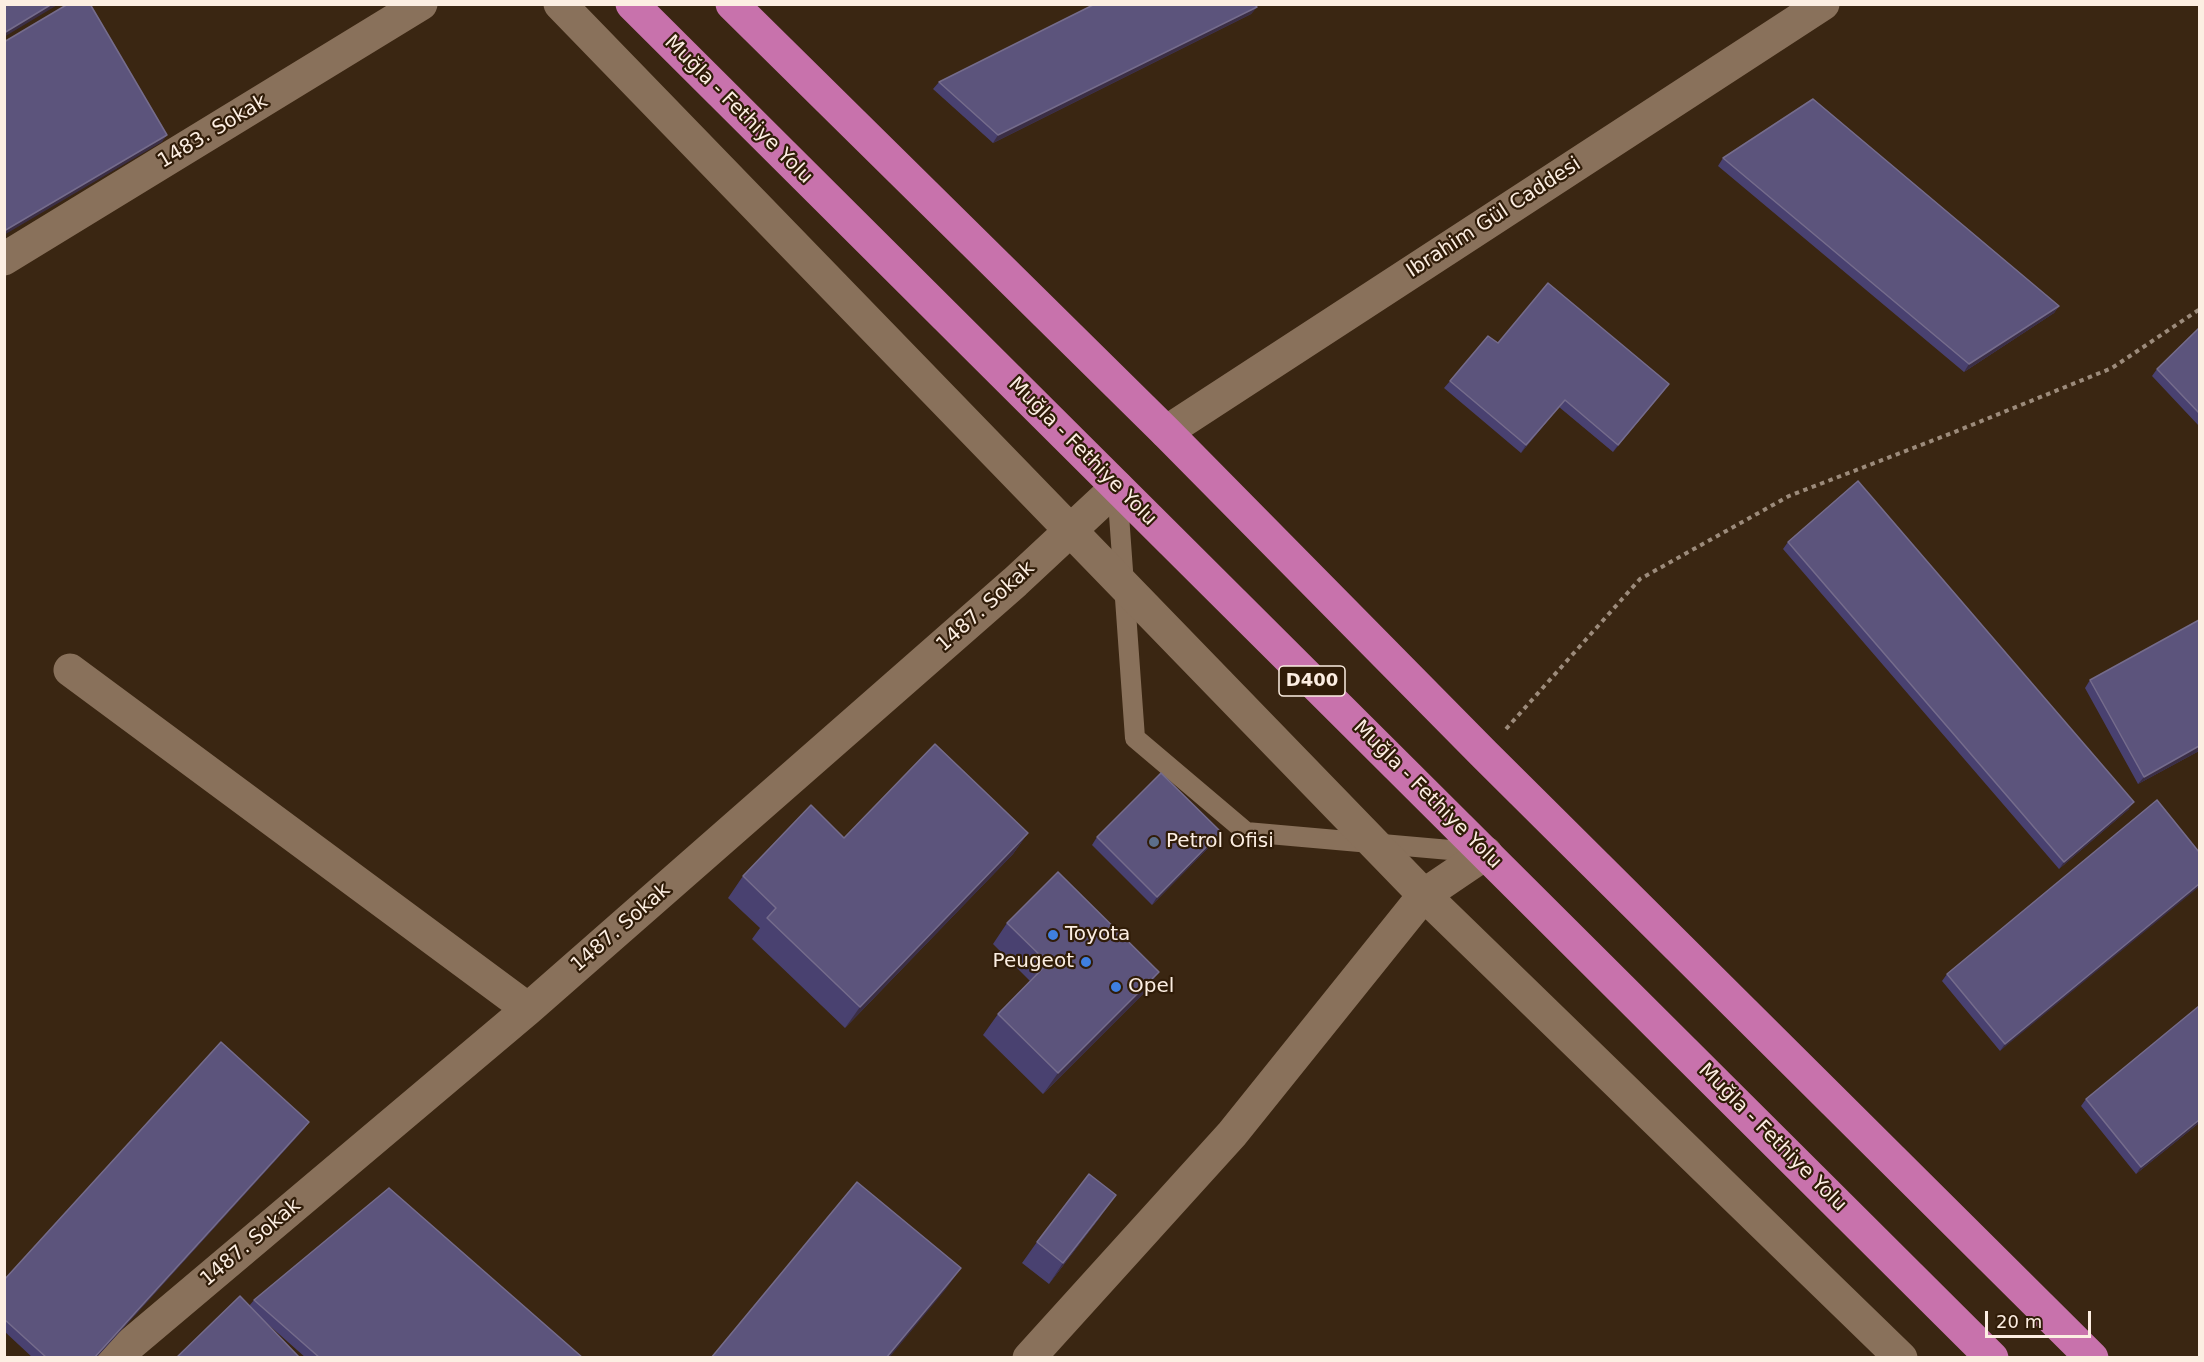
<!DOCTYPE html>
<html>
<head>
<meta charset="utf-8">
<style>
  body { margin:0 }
  #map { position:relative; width:2204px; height:1362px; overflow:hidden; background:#3a2612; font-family:"DejaVu Sans",sans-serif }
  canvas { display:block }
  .frame { position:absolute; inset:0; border:6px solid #fceee2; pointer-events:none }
  .scale { position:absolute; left:1985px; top:1311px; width:106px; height:27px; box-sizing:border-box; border:3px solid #fceee2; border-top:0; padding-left:8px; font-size:18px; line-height:21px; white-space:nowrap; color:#fceee2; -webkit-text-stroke:4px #301c08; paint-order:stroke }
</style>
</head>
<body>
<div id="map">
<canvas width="2204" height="1362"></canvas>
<div class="frame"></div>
<div class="scale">20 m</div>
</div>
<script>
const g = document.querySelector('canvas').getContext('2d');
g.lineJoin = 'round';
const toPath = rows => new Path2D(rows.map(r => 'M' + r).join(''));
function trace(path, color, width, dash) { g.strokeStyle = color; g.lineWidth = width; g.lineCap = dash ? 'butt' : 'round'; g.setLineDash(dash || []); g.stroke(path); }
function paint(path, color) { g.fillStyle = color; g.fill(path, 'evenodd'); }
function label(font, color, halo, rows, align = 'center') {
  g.font = font + ' "DejaVu Sans",sans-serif'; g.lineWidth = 4.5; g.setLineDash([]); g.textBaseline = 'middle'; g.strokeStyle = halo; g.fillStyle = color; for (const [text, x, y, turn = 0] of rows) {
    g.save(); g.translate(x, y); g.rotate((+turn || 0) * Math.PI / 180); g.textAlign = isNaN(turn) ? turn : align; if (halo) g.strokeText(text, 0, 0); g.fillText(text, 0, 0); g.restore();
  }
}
trace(toPath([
  [1506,729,1640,579,1789,496,1952,433,2112,368,2200,309]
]), '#9c8b7b', 4, [4.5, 4.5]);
trace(toPath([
  [1117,487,1135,738,1246,832,1484,853]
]), '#89715b', 20);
trace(toPath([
  [560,4,1424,895,1901,1358],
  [4,259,421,4],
  [1166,432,1823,4],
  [70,670,528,1009],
  [114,1358,528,1009,1015,582,1117,487],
  [1029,1358,1232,1134,1424,895,1486,853]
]), '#89715b', 33);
trace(toPath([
  [632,4,1992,1358],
  [732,4,1166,432,1484,754,2092,1358]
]), '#c872ac', 33);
paint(toPath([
  [1257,7,1251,14,993,143,933,89,939,82],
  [1723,158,2059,306,2054,313,1964,372,1718,166],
  [2199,328,2199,426,2152,376,2157,369],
  [1498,343,1669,384,1613,452,1559,407,1521,453,1444,388,1450,381],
  [1788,542,2129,809,2059,869,1783,549],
  [2090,680,2199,751,2138,784,2085,688],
  [1028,833,1013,854,845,1028,752,939,760,928,728,898,743,876,844,838],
  [1097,837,1216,840,1152,905,1092,845],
  [2199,852,2000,1051,1942,981,1947,974],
  [1007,923,1144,993,1043,1094,983,1035,998,1014,1030,981,993,944],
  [2086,1099,2199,1123,2136,1174,2081,1106],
  [309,1122,304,1129,96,1358,33,1358,4,1331,4,1280],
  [1101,1216,1049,1284,1022,1263,1037,1242],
  [254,1300,583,1358,306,1358,262,1319,249,1306]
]), '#494170');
paint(toPath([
  [52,4,59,4,4,37,4,33],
  [1257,7,1251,14,993,143,998,135],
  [167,135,162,142,4,235,4,231],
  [2059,306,2054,313,1964,372,1969,364],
  [1669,384,1664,391,1613,452,1618,445],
  [1565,400,1559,407,1521,453,1526,445],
  [2199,746,2199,751,2138,784,2144,777],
  [2134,802,2129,809,2059,869,2064,862],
  [1221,832,1216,840,1152,905,1157,897],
  [1028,833,1013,854,845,1028,860,1007],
  [2199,884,2199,887,2000,1051,2005,1044],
  [1159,972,1144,993,1043,1094,1058,1073],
  [2199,1120,2199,1123,2136,1174,2141,1167],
  [309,1122,304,1129,96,1358,94,1358],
  [1116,1195,1101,1216,1049,1284,1063,1263],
  [961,1268,946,1289,889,1358,886,1358]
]), '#3b2e45');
const building = toPath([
  [4,4,52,4,4,33,4,4],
  [68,4,90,4,167,135,4,231,4,42,68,4],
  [1095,4,1254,4,1257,7,998,135,939,82,1095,4],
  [1813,99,2059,306,1969,364,1723,158,1813,99],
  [1548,283,1669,384,1618,445,1565,400,1526,445,1450,381,1488,336,1498,343,1548,283],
  [2199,328,2199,413,2157,369,2199,328],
  [1858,481,2134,802,2064,862,1788,542,1858,481],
  [2199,620,2199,746,2144,777,2090,680,2199,620],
  [935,744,1028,833,860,1007,767,918,776,908,743,876,811,805,844,838,935,744],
  [1161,773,1221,832,1157,897,1097,837,1161,773],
  [2157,800,2199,852,2199,884,2005,1044,1947,974,2157,800],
  [1058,872,1159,972,1058,1073,998,1014,1048,963,1007,923,1058,872],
  [2199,1006,2199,1120,2141,1167,2086,1099,2199,1006],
  [221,1042,309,1122,94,1358,47,1358,4,1319,4,1280,221,1042],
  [1089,1174,1116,1195,1063,1263,1037,1242,1089,1174],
  [857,1182,961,1268,886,1358,711,1358,857,1182],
  [389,1188,583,1358,320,1358,254,1300,389,1188],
  [240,1296,300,1358,176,1358,240,1296]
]);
paint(building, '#5c547c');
trace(building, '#756c8c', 1.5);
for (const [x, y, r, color] of [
  [1154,842,6,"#5c6f8a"],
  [1053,935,6,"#3f7fe0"],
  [1086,962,6,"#3f7fe0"],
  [1116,987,6,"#3f7fe0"]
]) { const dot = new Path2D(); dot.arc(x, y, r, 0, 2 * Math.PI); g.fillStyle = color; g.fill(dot); trace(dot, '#301c08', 2); }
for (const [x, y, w] of [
  [1312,681,66]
]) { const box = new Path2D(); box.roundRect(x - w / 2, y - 15, w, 30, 4.5); g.fillStyle = '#301c08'; g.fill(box); trace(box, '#fceee2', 1.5); }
label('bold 18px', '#fceee2', null, [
  ["D400",1312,681]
]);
label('20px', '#fceee2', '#301c08', [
  ["Muğla - Fethiye Yolu",738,110,45],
  ["1483. Sokak",213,132,-31],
  ["Ibrahim Gül Caddesi",1494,218,-33],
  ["Muğla - Fethiye Yolu",1082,452,45],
  ["1487. Sokak",986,607,-42],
  ["Muğla - Fethiye Yolu",1427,795,45],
  ["1487. Sokak",621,928,-41],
  ["Muğla - Fethiye Yolu",1772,1138,45],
  ["1487. Sokak",251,1243,-40]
]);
label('20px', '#fceee2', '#301c08', [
  ["Petrol Ofisi",1166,842],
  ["Toyota",1065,935],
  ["Peugeot",1074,962,"right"],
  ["Opel",1128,987]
], 'left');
</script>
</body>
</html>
